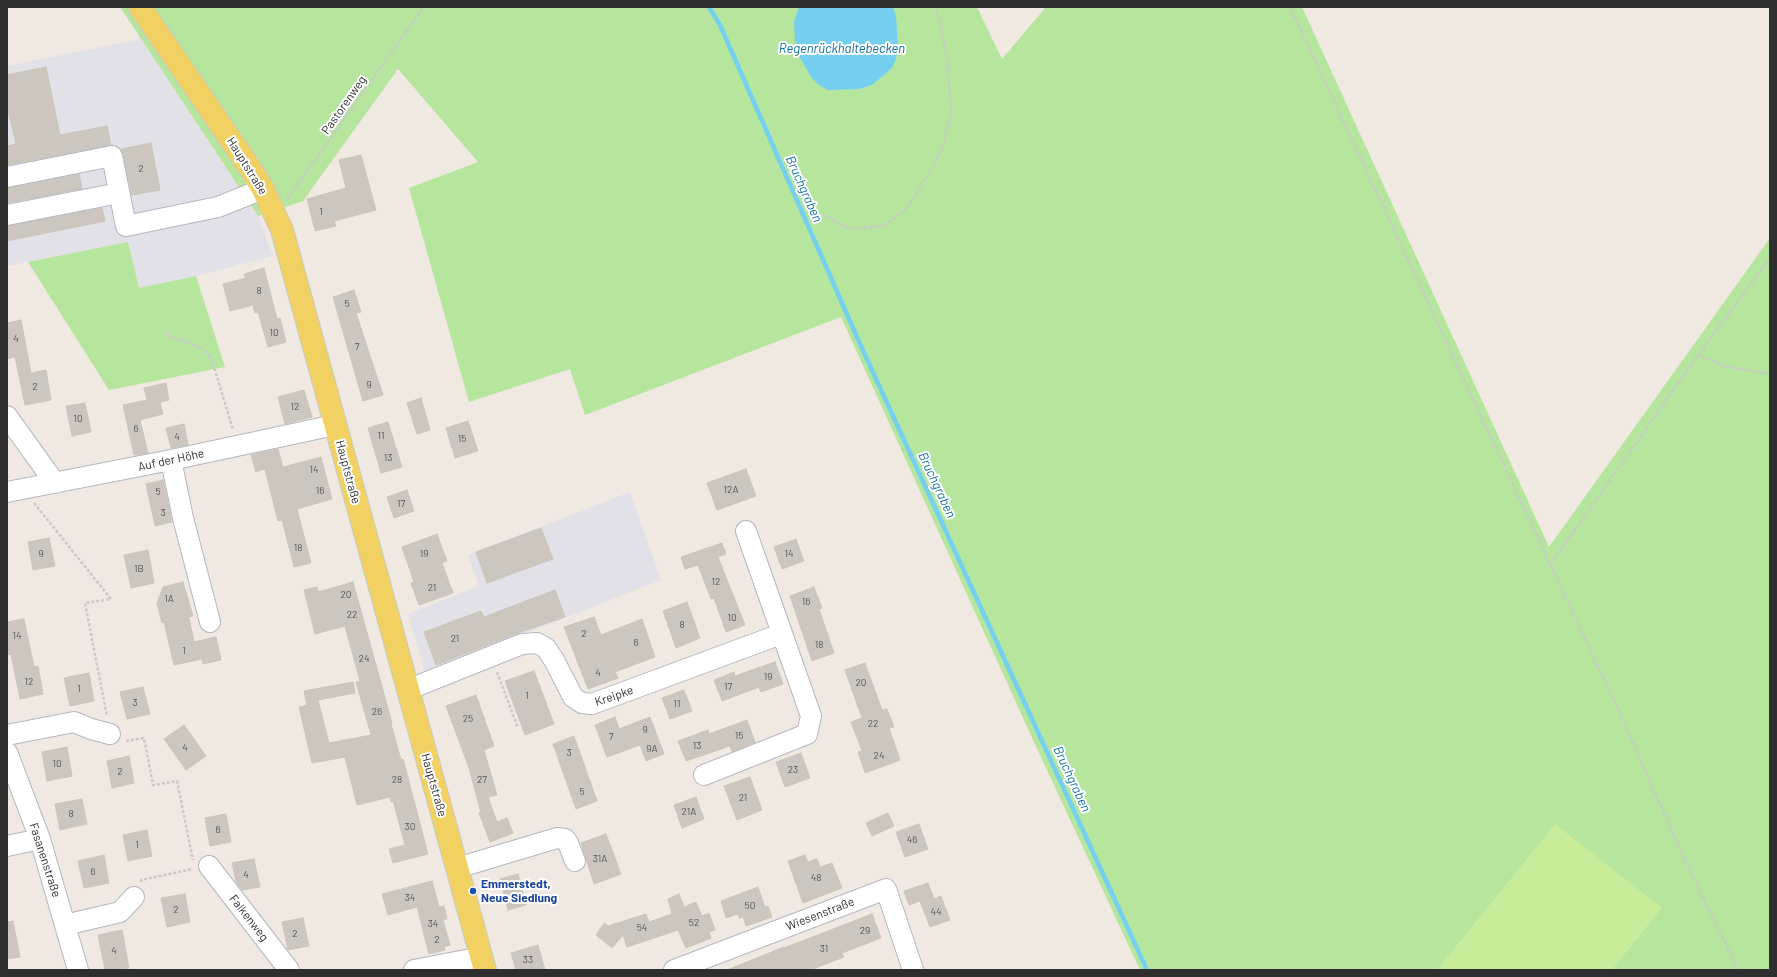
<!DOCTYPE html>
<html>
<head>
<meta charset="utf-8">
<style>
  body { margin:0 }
  #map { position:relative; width:1777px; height:977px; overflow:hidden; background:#efe9e1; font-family:Barlow,sans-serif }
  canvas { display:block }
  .frame { position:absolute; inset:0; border:8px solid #2e2e2e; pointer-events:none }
</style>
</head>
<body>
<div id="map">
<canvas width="1777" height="977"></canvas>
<div class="frame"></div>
</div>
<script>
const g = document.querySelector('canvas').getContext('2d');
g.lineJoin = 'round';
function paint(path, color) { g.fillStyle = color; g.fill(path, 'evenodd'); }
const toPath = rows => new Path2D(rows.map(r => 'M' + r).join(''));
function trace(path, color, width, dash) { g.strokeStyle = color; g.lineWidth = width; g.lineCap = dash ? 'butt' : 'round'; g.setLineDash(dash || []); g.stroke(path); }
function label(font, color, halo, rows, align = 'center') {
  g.font = font + ' Barlow,sans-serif'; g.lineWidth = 4; g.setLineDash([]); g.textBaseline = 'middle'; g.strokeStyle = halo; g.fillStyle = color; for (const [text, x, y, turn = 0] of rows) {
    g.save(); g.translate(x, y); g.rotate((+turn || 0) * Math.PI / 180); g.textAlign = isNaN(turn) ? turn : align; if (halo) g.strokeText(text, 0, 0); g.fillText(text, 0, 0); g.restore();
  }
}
paint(toPath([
  [141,39,258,216,273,256,196,276,139,288,128,242,7,266,7,66],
  [630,492,661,580,425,673,408,614,479,586,468,555]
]), '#e3e1e8');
paint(toPath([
  [120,7,977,7,1002,59,1046,7,1302,7,1549,547,1770,238,1770,970,1140,970,1033,740,841,317,585,415,570,369,469,402,409,188,478,162,398,69,303,201,258,216],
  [128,242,139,288,196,276,225,367,109,390,28,262]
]), '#b6e59e');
paint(toPath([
  [1555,824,1662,908,1612,970,1437,970]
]), '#c9ec9a');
paint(toPath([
  [799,7,893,7,896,16,898,45,896,60,891,69,872,85,859,89,828,90,819,85,811,77,799,56,795,41,794,21]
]), '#75cff0');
trace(toPath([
  [709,7,720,25,860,344,1147,970]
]), '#75cff0', 4.5);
const building = toPath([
  [46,67,60,135,107,126,111,145,7,165,7,146,16,144,7,106,7,75,46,67],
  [151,143,160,190,132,195,122,149,151,143],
  [361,155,376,210,334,221,336,226,315,231,307,199,346,188,339,160,361,155],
  [79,174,82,189,7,203,7,188,79,174],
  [102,208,105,221,7,241,7,226,102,208],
  [264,268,277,319,280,318,286,342,268,347,258,312,255,313,253,305,230,311,223,284,246,278,244,274,264,268],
  [354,290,361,312,356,313,383,395,363,401,333,297,354,290],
  [21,320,31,373,46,370,51,400,25,405,15,357,7,359,7,323,21,320],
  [166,383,169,400,160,402,163,414,140,420,148,453,134,455,123,405,147,400,144,388,166,383],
  [304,390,312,417,285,424,278,397,304,390],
  [421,398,430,430,417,434,407,403,421,398],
  [85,403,91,432,72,436,66,406,85,403],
  [468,421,478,451,455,458,446,428,468,421],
  [388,422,402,467,381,473,368,428,388,422],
  [184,424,188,445,171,448,166,428,184,424],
  [278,449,283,467,321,457,332,499,297,509,311,563,294,567,282,520,278,521,265,469,256,472,251,455,278,449],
  [746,469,756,496,717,510,707,483,746,469],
  [163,480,172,522,155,526,146,484,163,480],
  [407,490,414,511,394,518,387,497,407,490],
  [541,528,553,559,487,583,476,552,541,528],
  [437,534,447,561,442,563,453,593,419,605,411,583,414,582,402,547,437,534],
  [49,538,55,566,33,570,28,542,49,538],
  [796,539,804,561,782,569,774,547,796,539],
  [722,543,726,554,718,557,745,625,726,632,714,598,711,599,698,565,685,569,681,557,722,543],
  [148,550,154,583,131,588,124,555,148,550],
  [183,582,193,616,189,617,194,642,216,637,221,660,203,664,202,659,174,665,164,622,162,623,157,603,163,587,183,582],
  [353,582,384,694,392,723,391,724,401,760,403,759,428,854,393,863,389,849,405,845,393,801,391,802,390,797,357,805,345,757,312,763,299,707,307,705,304,691,353,682,355,693,318,700,329,743,371,735,356,682,360,681,345,626,315,634,304,590,317,587,318,592,353,582],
  [814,587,822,608,819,609,834,653,812,661,790,596,814,587],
  [555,590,565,617,518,633,436,665,424,632,481,611,484,617,555,590],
  [687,602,700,638,676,648,663,611,687,602],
  [594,617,601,635,642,619,655,657,615,672,618,678,588,689,564,627,594,617],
  [24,619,34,667,38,666,43,694,20,699,11,654,7,655,7,622,24,619],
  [775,662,783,684,761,692,759,687,722,701,714,680,734,672,735,676,775,662],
  [865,663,882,710,887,709,894,727,889,728,900,760,865,773,858,752,862,751,851,722,862,718,845,670,865,663],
  [534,671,554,724,525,735,505,681,534,671],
  [89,673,94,701,70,706,64,678,89,673],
  [143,687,150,714,127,719,120,692,143,687],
  [684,690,692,711,670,719,662,698,684,690],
  [476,695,494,746,484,750,497,795,488,797,497,822,507,818,513,833,490,842,479,813,481,813,469,768,446,706,476,695],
  [615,717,619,729,650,717,664,754,646,761,640,745,607,757,595,725,615,717],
  [747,720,755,742,732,752,730,746,686,761,678,741,708,730,709,734,747,720],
  [184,725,206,756,186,770,164,739,184,725],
  [574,736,597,801,576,809,553,744,574,736],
  [67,747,72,776,47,781,42,752,67,747],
  [801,753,810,778,785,787,776,762,801,753],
  [129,756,134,783,112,788,107,761,129,756],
  [750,777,762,810,737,820,724,786,750,777],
  [696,797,704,819,682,828,674,805,696,797],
  [82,799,87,824,60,830,55,804,82,799],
  [888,813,894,826,872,836,866,823,888,813],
  [226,814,231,842,210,846,205,818,226,814],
  [919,824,928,849,905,857,896,832,919,824],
  [147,830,152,856,128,861,123,835,147,830],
  [606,834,621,874,594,884,581,843,606,834],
  [104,855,109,883,84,888,78,861,104,855],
  [805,855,808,862,817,859,820,867,832,863,842,888,803,903,788,861,805,855],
  [254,859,260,887,242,890,236,882,232,863,254,859],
  [518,874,526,905,508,910,500,879,518,874],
  [432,881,439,907,444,906,447,919,443,920,450,945,444,947,445,950,429,954,417,907,388,915,382,894,432,881],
  [928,883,934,899,941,896,950,920,930,927,920,901,909,905,904,891,928,883],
  [758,887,765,907,768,906,772,917,746,926,743,917,739,918,738,914,726,918,721,901,758,887],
  [185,894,190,922,167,927,161,898,185,894],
  [679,894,684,907,696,902,702,916,709,913,715,930,709,932,711,938,686,948,678,930,627,947,623,935,612,948,596,935,604,923,608,926,646,914,649,922,672,914,668,899,679,894],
  [872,914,881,938,842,953,844,957,810,970,727,970,784,947,784,948,872,914],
  [303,918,309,946,288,950,282,922,303,918],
  [13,921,20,957,7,959,7,922,13,921],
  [122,930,129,968,105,970,98,935,122,930],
  [538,945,545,970,516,970,511,953,538,945]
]);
paint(building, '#cbc7bf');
trace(building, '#cbc5ba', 1);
const minor = toPath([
  [7,177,112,156,126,226,218,207,263,189],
  [7,215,119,193],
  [7,416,55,483],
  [171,460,183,518,210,622],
  [7,492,171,460,335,425],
  [407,690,522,644,537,643,546,648,554,660,573,697,582,703,592,704,781,634],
  [7,735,74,722,91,729,110,734],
  [7,752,40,839,78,970],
  [704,775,807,734,811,716,746,531],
  [7,846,40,839],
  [209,866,289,970],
  [457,868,557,838,565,839,568,843,575,861],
  [65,925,120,912,134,897],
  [414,970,481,957],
  [674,970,886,889,913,970]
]);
const major = toPath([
  [140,7,250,168,263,189,282,230,485,970]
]);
trace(minor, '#b4b7c1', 22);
trace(major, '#c9c9c9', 24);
trace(toPath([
  [1290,7,1616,705,1684,858,1738,970],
  [287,199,424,7],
  [823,214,845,227,856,229,882,226,900,214,909,205,933,167,942,149,951,115,947,58,940,22,935,7],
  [164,333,203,349,212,360,233,430],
  [1698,355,1724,366,1770,374],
  [34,503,111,599,85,603,107,716],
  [1551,564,1698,355,1770,258],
  [497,672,518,728],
  [126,741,144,738,153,785,177,781,193,860],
  [141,882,141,880,193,869]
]), '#c9c9c9', 2.5, [3, 2]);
trace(minor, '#fff', 20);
trace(major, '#f2d163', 22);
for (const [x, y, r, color] of [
  [473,891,4,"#1a4fb4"]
]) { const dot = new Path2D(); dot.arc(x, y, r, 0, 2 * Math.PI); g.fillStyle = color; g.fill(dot); trace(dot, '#fff', 1.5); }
label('10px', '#555452', null, [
  ["2",141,169],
  ["1",321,212],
  ["8",259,291],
  ["5",347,304],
  ["10",274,333],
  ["4",16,339],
  ["7",357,347],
  ["9",369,385],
  ["2",35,387],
  ["12",295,407],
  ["10",78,419],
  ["6",136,429],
  ["11",381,436],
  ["4",177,437],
  ["15",462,439],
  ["13",388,458],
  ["14",314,470],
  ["12A",731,490],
  ["16",320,491],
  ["5",158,492],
  ["17",401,504],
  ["3",163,513],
  ["18",298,548],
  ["9",41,554],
  ["19",424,554],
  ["14",789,554],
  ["1B",139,569],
  ["12",716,582],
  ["21",432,588],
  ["20",346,595],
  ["1A",169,599],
  ["16",806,602],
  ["22",352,615],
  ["10",732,618],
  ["8",682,625],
  ["2",584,634],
  ["14",17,636],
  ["21",455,639],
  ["6",636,643],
  ["18",819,645],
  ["1",184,651],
  ["24",364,659],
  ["4",598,673],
  ["19",768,677],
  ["12",29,682],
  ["20",861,683],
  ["17",728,687],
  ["1",79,689],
  ["1",527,696],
  ["3",135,703],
  ["11",677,704],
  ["26",377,712],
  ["25",468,719],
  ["22",873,724],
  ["9",645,730],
  ["15",739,736],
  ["7",611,737],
  ["13",697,746],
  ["4",185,748],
  ["9A",652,749],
  ["3",569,753],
  ["24",879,756],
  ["10",57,764],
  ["23",793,770],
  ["2",120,772],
  ["28",397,780],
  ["27",482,780],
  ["5",582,792],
  ["21",743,798],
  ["21A",689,812],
  ["8",71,814],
  ["30",410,827],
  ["6",218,830],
  ["46",912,840],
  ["1",137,845],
  ["31A",600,859],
  ["6",93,872],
  ["4",246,875],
  ["48",816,878],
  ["34",410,898],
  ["50",750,906],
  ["2",176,910],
  ["44",936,912],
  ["52",694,923],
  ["34",433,924],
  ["54",642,928],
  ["29",865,931],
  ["2",295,934],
  ["2",437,940],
  ["31",824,949],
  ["4",114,951],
  ["33",528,960]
]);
label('12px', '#2e2e2e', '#fff', [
  ["Pastorenweg",344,105,-55],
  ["Hauptstraße",247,166,58],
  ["Auf der Höhe",171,460,-12],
  ["Hauptstraße",348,472,75],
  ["Kreipke",614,696,-19],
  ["Hauptstraße",434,785,74],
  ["Fasanenstraße",45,860,72],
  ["Wiesenstraße",820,914,-21],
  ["Falkenweg",249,918,52]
]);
label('bold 12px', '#164399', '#fff', [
  ["Emmerstedt,",481,884],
  ["Neue Siedlung",481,898]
], 'left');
label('italic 13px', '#0d6fa3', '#fff', [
  ["Regenrückhaltebecken",842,49],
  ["Bruchgraben",804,189,66],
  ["Bruchgraben",937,485,65],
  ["Bruchgraben",1072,779,65]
]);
</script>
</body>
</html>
